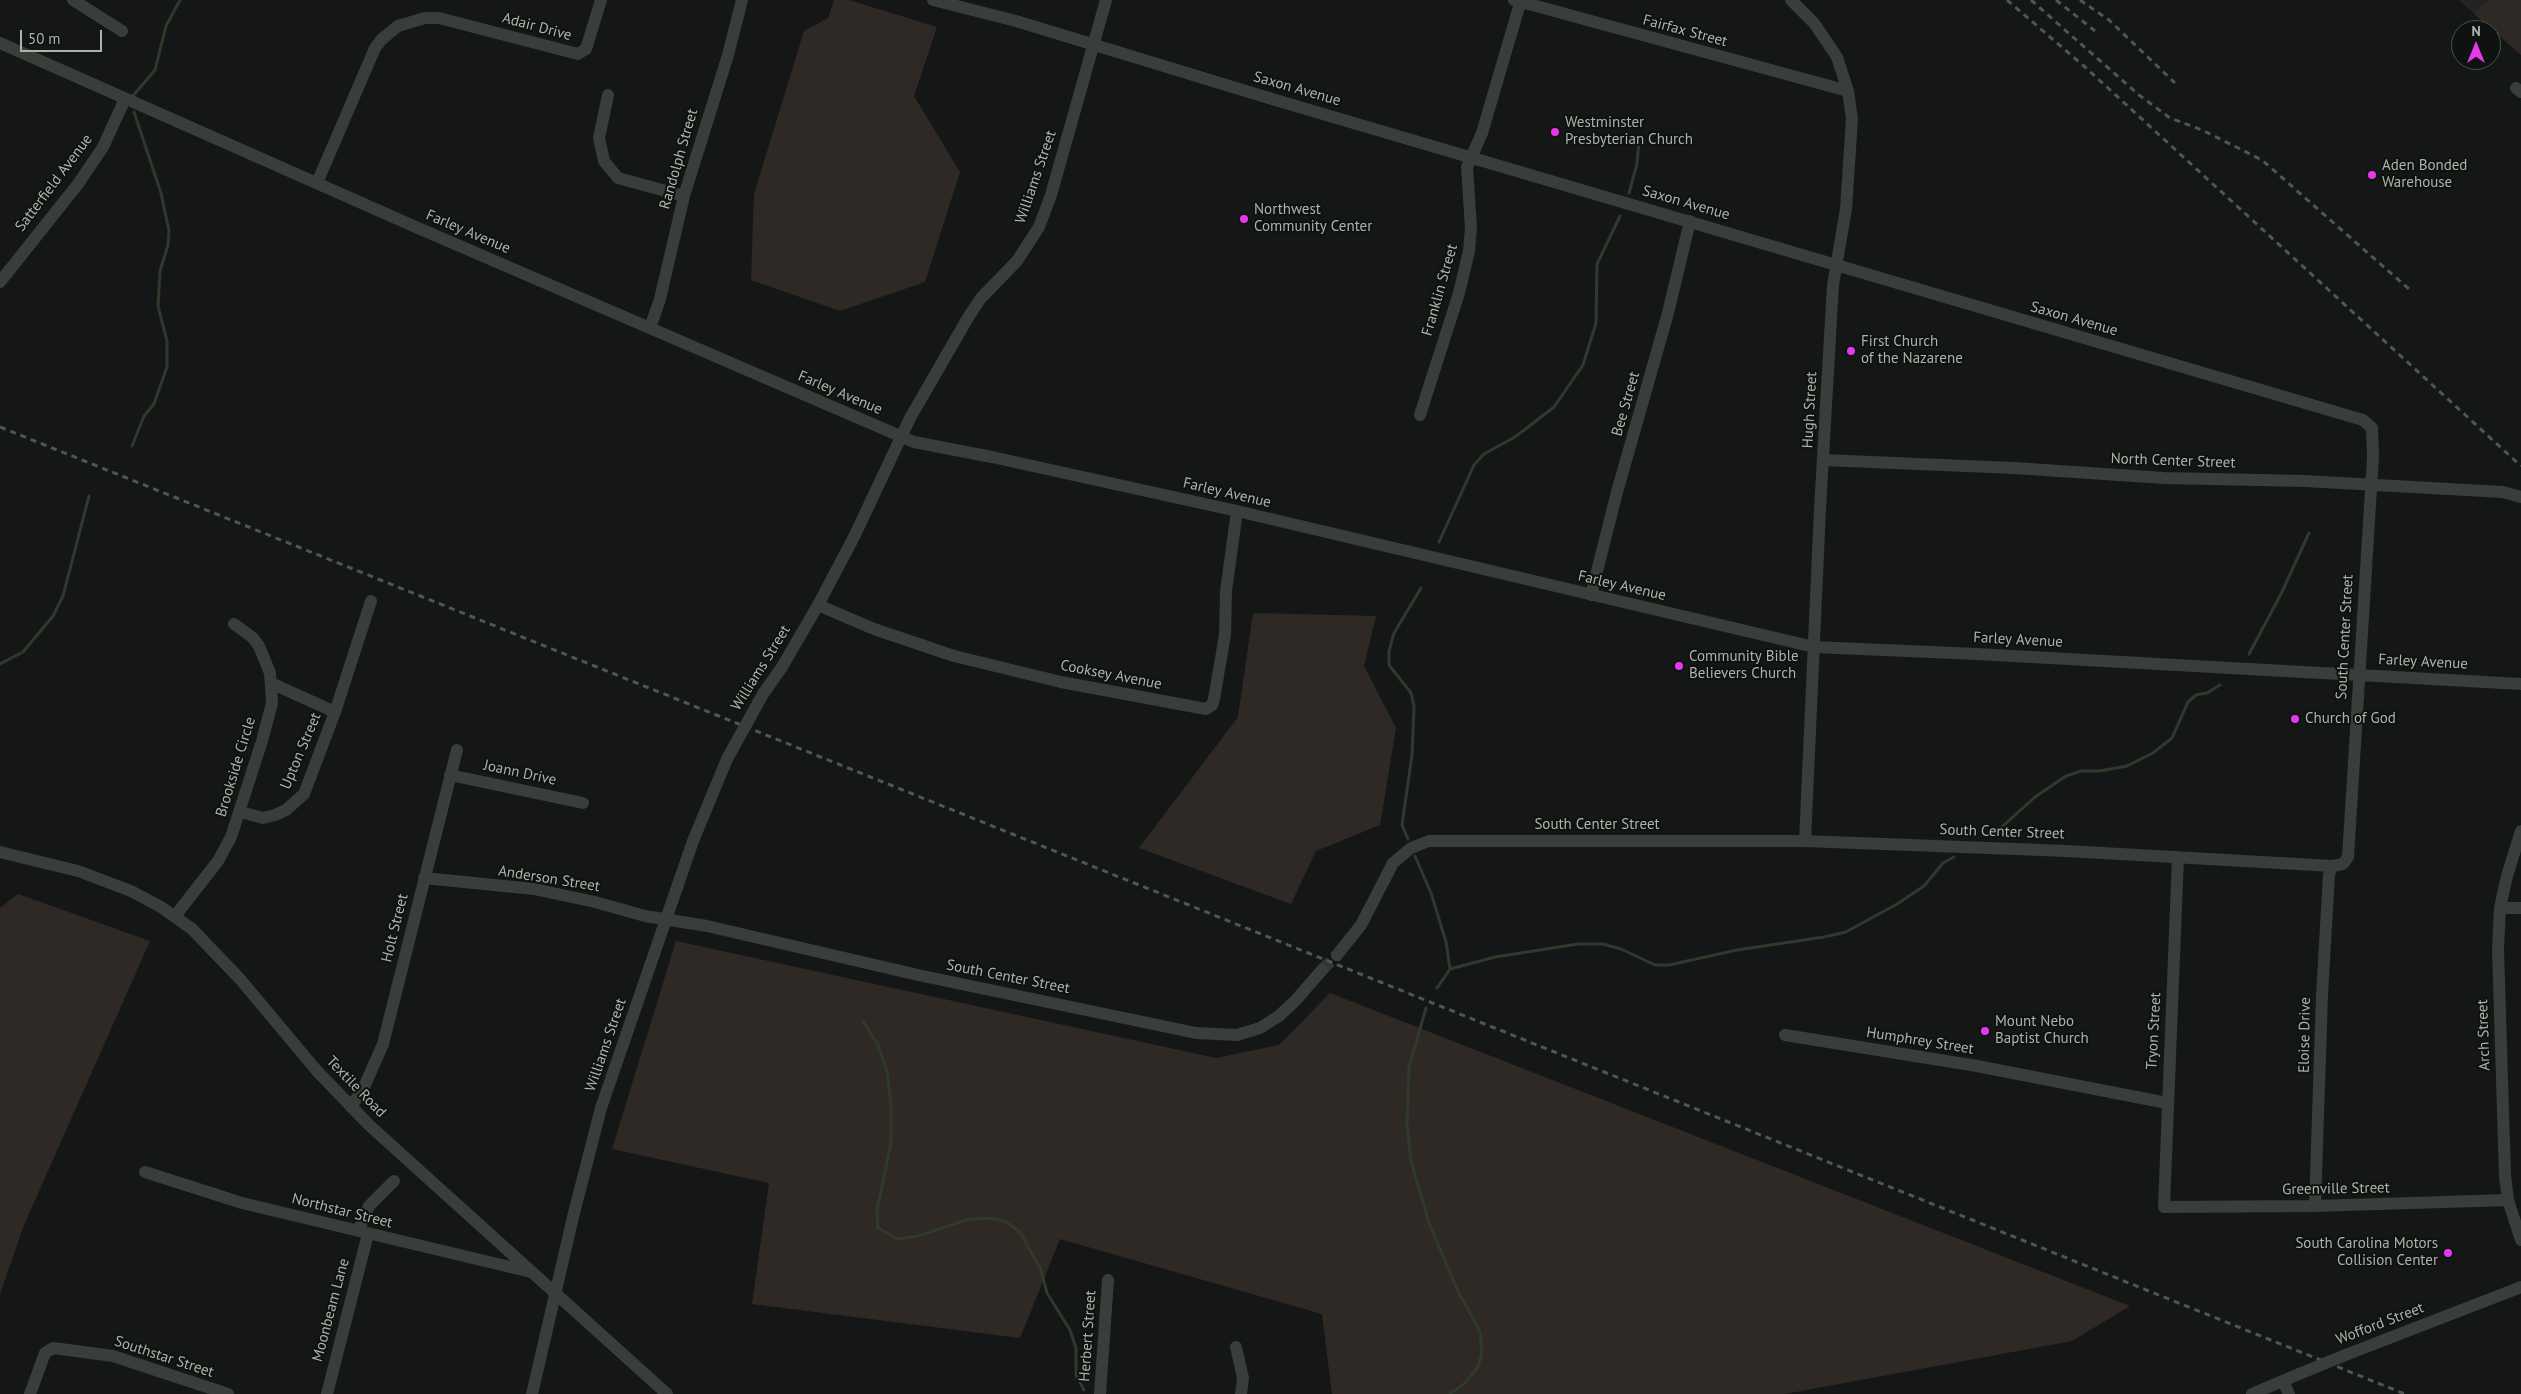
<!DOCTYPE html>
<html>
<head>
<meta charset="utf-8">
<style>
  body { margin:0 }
  #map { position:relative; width:2521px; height:1394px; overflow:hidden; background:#151716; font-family:"PT Sans",sans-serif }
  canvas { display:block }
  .north { position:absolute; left:2451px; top:20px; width:50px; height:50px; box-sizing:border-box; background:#101211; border:1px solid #4d544d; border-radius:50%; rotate:0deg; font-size:14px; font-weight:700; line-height:20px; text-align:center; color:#a8b7a8 }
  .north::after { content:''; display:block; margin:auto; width:18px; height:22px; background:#e639eb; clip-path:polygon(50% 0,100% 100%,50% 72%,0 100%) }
  .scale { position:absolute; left:20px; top:30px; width:82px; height:22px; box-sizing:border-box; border:2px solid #a8b7a8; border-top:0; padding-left:6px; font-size:15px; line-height:18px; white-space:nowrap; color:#a8b7a8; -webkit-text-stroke:4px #101211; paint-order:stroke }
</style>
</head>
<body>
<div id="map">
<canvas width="2521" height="1394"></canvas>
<div class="north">N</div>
<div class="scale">50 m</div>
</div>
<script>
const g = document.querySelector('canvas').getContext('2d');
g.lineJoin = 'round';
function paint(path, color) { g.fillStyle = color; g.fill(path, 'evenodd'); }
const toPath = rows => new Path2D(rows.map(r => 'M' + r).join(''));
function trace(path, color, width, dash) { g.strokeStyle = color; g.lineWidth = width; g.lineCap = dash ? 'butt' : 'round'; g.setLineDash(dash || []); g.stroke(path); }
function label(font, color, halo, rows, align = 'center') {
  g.font = font + ' "PT Sans",sans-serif'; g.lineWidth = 4; g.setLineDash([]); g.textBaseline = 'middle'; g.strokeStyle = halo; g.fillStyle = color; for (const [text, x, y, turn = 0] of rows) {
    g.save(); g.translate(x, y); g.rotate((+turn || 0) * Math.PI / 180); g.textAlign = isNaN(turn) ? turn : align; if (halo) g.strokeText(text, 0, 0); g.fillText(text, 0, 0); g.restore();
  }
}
paint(toPath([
  [2459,0,2488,0,2473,13]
]), '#212422');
paint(toPath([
  [834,0,849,0,937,27,914,96,960,172,925,282,840,311,751,280,754,194,804,31,828,18],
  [2488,0,2521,0,2521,55,2473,13],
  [1253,613,1376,616,1364,666,1396,728,1380,825,1316,851,1291,904,1139,848,1238,717],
  [18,894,150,941,24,1225,0,1294,0,908],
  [676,941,1216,1058,1279,1045,1330,993,2130,1306,2072,1341,1785,1394,1332,1394,1322,1314,1060,1239,1020,1338,752,1304,769,1183,612,1149]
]), '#2f2925');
trace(toPath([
  [132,97,155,70,166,26,180,0],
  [1629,193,1637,164,1639,139],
  [132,446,144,416,154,404,167,367,167,341,158,306,160,271,168,245,169,231,161,193,134,112],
  [1439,542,1474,465,1484,454,1515,437,1554,407,1583,365,1596,323,1597,264,1620,216],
  [2249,654,2281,594,2309,533],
  [0,664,23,652,53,616,63,596,89,496],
  [1992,836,2035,797,2066,776,2081,771,2100,771,2127,766,2153,753,2172,738,2188,702,2196,695,2207,693,2220,685],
  [1408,839,1402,825,1412,755,1414,706,1411,693,1389,665,1389,651,1394,633,1421,588],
  [1415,856,1431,893,1446,942,1450,969,1437,988],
  [1450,969,1495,957,1578,944,1603,944,1621,949,1655,965,1669,965,1737,950,1824,937,1846,932,1897,904,1924,886,1943,863,1954,857],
  [1426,1008,1409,1067,1407,1124,1411,1161,1429,1223,1458,1291,1480,1332,1482,1352,1478,1367,1465,1383,1450,1394],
  [863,1021,878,1045,887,1071,891,1104,891,1143,877,1210,878,1228,898,1239,918,1236,966,1220,988,1218,1005,1221,1020,1232,1041,1270,1047,1293,1070,1330,1076,1348,1076,1375,1084,1390]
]), '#2f3a2c', 3);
trace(toPath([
  [1322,970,1337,955]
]), '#323733', 12, [12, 6]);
trace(toPath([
  [73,0,122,31],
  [933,0,1016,21,1272,99,2363,420,2372,428,2373,457,2348,857,2343,864,2332,866,2067,851,1805,841,1429,841,1411,848,1393,863,1361,925,1337,955],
  [1514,0,1848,91],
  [1791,0,1814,23,1837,57,1848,91,1852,119,1846,209,1833,285,1820,509,1805,841],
  [0,43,418,228,914,442,992,457,1237,511,1814,647,1977,654,2521,684],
  [2516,88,2521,92],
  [608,95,599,138,604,161,618,178,684,196],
  [317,183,375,48,382,39,398,26,425,18,439,18,578,54,586,49,601,0],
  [0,282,78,184,103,147,125,99],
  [650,328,660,299,684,196,728,55,742,0],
  [1420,415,1459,293,1469,251,1471,228,1467,167,1482,133,1521,0],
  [1823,460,2014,468,2164,478,2305,481,2503,492,2521,497],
  [1591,595,1617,492,1668,313,1690,221],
  [818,605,874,629,954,656,1061,682,1206,709,1212,705,1214,699,1225,635,1226,591,1237,511],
  [273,684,335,712],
  [763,694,782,667,818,605,854,537,910,418,969,316,981,298,1017,261,1039,227,1051,195,1106,0],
  [450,775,583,803],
  [240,812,263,818,275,815,286,810,304,794,335,712,371,601],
  [2521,831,2507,876,2500,908,2498,949,2505,1176,2508,1200,2521,1240],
  [0,852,78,871,131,891,161,907,192,929,240,979,317,1071,369,1125,667,1394],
  [2178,857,2164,1207,2315,1206,2508,1200],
  [424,878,534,889,595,902,645,916,707,926,918,975,1196,1033,1237,1035,1260,1028,1279,1016,1295,1001,1322,970],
  [2500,908,2521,908],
  [175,916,218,861,231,837,262,741,272,703,270,673,259,646,252,637,234,624],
  [1785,1035,1977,1066,2167,1103],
  [351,1107,364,1087,383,1044,457,750],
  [145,1172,242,1203,531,1272],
  [2315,1206,2322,995,2329,875,2332,866],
  [358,1231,369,1206,394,1181],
  [1236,1347,1243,1378,1241,1394],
  [2348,1354,2521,1287],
  [2283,1381,2289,1394],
  [30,1394,45,1353,53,1348,113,1356,228,1394],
  [327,1394,368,1234],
  [532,1394,573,1217,601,1108,693,841,727,759],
  [1100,1394,1108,1280],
  [2252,1394,2299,1374]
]), '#383e39', 12);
trace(toPath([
  [2007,0,2085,67,2521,466],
  [2031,0,2139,95,2170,118,2202,130,2262,160,2409,289],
  [2056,0,2095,31],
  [2080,0,2109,20,2175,83],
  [0,427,2405,1394]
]), '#4f5750', 3, [6, 5]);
trace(toPath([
  [727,759,763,694],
  [2299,1374,2348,1354]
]), '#383e39', 12);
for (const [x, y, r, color] of [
  [1555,132,5,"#e639eb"],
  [2372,175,5,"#e639eb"],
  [1244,219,5,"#e639eb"],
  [1851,351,5,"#e639eb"],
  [1679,666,5,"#e639eb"],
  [2295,719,5,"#e639eb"],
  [1985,1031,5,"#e639eb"],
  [2448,1253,5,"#e639eb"]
]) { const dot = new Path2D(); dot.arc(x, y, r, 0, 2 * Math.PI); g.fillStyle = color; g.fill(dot); trace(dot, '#101211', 2); }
label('15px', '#a8b7a8', '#101211', [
  ["Adair Drive",537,27,15],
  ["Fairfax Street",1685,31,15],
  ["Saxon Avenue",1297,89,16],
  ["Randolph Street",679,159,-74],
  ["Williams Street",1036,177,-71],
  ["Satterfield Avenue",54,183,-53],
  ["Saxon Avenue",1686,203,16],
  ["Farley Avenue",468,232,23],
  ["Franklin Street",1440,290,-74],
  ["Saxon Avenue",2074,319,16],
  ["Farley Avenue",840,393,23],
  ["Bee Street",1626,404,-74],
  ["Hugh Street",1810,410,-87],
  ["North Center Street",2173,461,2],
  ["Farley Avenue",1227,493,13],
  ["Farley Avenue",1622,586,13],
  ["South Center Street",2345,637,-87],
  ["Farley Avenue",2018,640,3],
  ["Farley Avenue",2423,662,3],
  ["Williams Street",761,668,-58],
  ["Cooksey Avenue",1111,675,11],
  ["Upton Street",301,751,-67],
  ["Brookside Circle",236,767,-73],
  ["Joann Drive",520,773,12],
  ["South Center Street",1597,825],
  ["South Center Street",2002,832,2],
  ["Anderson Street",549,879,9],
  ["Holt Street",395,928,-76],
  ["South Center Street",1008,977,11],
  ["Tryon Street",2154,1031,-87],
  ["Eloise Drive",2305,1035,-89],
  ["Arch Street",2484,1035,-92],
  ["Humphrey Street",1920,1041,9],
  ["Williams Street",606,1045,-71],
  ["Textile Road",356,1087,46],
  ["Greenville Street",2336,1189,-1],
  ["Northstar Street",342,1211,14],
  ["Moonbeam Lane",331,1310,-75],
  ["Wofford Street",2380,1324,-21],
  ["Herbert Street",1088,1336,-86],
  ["Southstar Street",164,1357,18]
]);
label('15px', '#a8b7a8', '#101211', [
  ["Westminster",1565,123],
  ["Presbyterian Church",1565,140],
  ["Aden Bonded",2382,166],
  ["Warehouse",2382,183],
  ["Northwest",1254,210],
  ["Community Center",1254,227],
  ["First Church",1861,342],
  ["of the Nazarene",1861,359],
  ["Community Bible",1689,657],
  ["Believers Church",1689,674],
  ["Church of God",2305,719],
  ["Mount Nebo",1995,1022],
  ["Baptist Church",1995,1039],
  ["South Carolina Motors",2438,1244,"right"],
  ["Collision Center",2438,1261,"right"]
], 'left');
</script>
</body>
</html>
